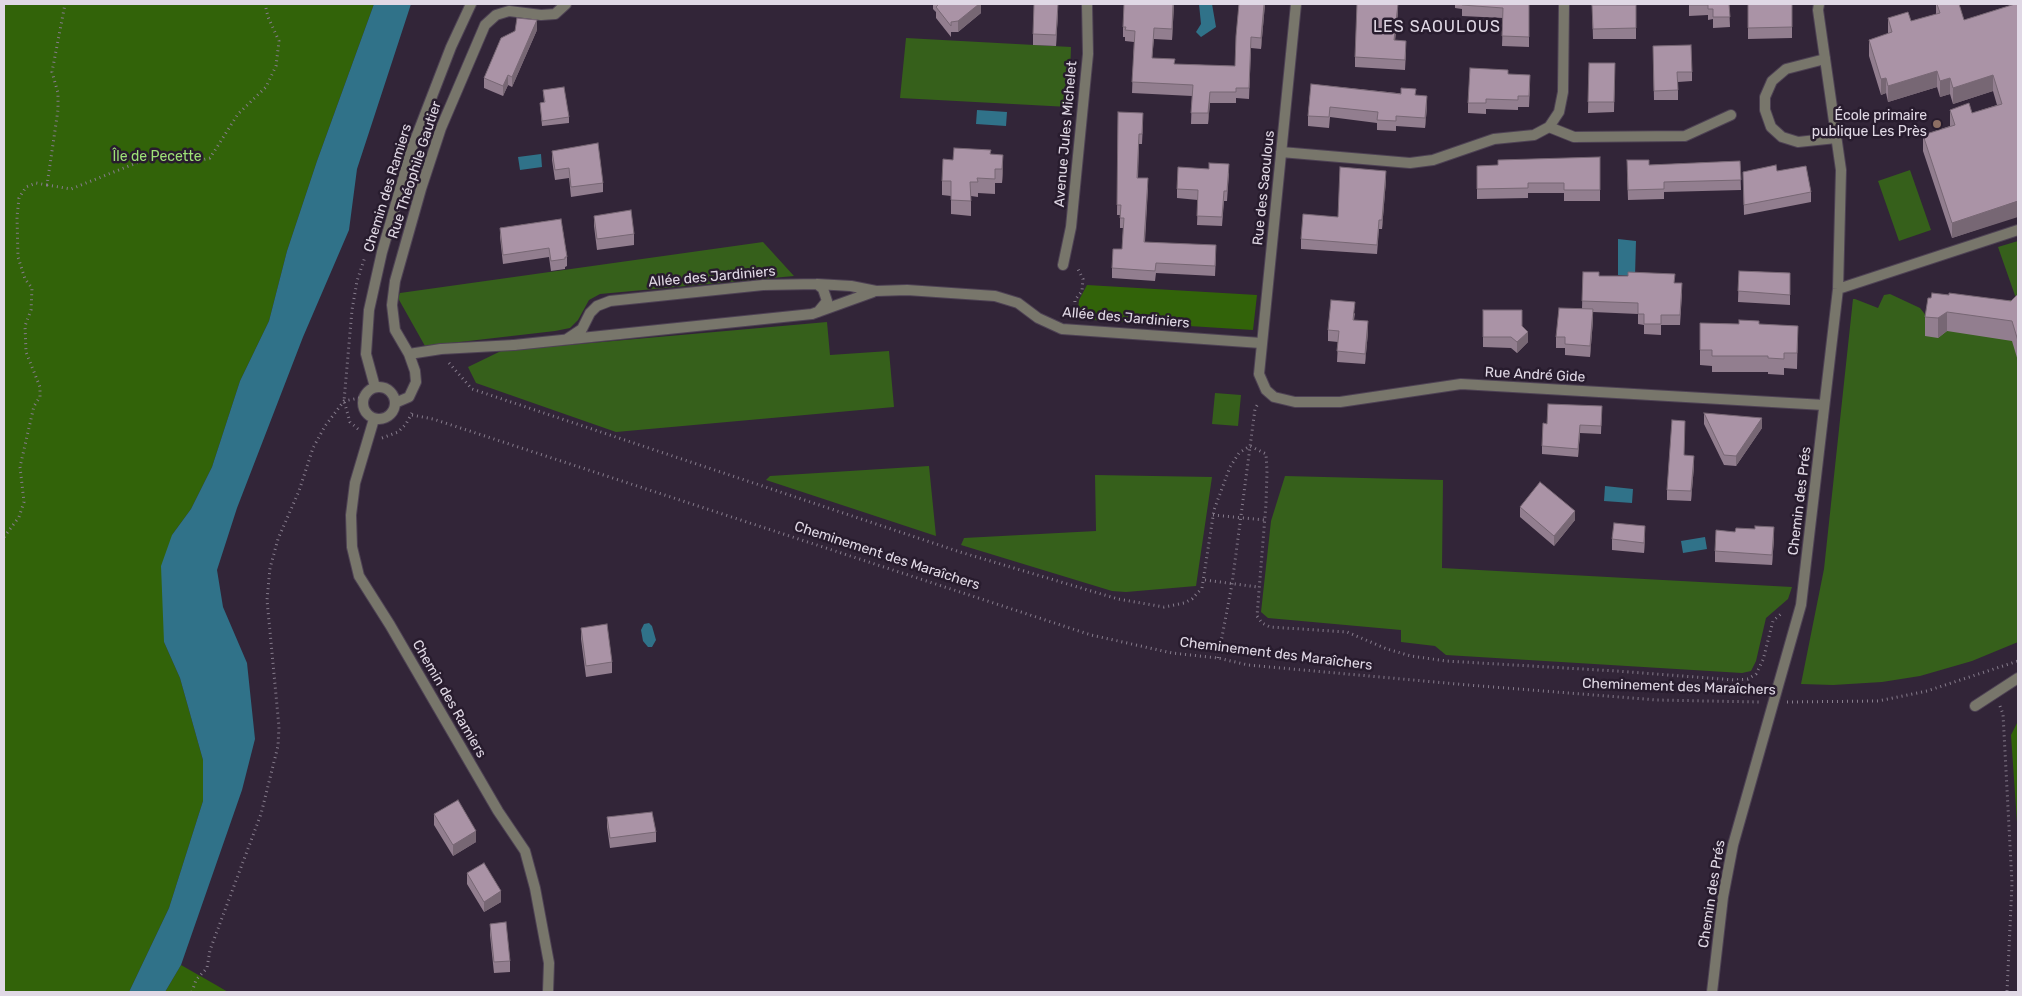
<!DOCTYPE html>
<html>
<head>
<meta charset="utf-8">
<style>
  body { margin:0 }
  #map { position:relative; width:2022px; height:996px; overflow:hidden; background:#322538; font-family:Rubik,sans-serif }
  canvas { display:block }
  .frame { position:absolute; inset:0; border:5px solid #e0d8e5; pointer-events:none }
</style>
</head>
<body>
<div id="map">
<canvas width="2022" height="996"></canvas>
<div class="frame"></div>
</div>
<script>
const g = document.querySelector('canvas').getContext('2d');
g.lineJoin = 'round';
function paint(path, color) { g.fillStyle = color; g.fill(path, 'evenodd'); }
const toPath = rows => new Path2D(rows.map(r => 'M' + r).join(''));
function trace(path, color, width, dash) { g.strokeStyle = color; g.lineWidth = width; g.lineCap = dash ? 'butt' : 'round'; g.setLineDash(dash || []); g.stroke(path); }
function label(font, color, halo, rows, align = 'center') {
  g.font = font + ' Rubik,sans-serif'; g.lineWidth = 5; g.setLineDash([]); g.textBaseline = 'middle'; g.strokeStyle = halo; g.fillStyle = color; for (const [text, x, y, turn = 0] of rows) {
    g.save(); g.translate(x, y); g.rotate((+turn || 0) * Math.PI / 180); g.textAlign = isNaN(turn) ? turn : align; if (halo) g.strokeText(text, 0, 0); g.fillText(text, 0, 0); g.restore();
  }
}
paint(toPath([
  [906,38,1071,47,1069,107,900,98],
  [1910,170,1931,230,1899,241,1878,181],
  [2018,241,2018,304,1998,247],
  [763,242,794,276,600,294,589,300,578,320,570,328,555,331,425,346,398,298,400,293],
  [1890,294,1920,308,1928,318,2011,300,2013,309,2018,310,2018,642,1972,661,1920,676,1882,682,1833,685,1801,684,1824,569,1853,299,1855,299,1878,308,1884,295],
  [827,322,830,355,889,351,894,407,616,432,476,383,468,367,501,351],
  [1215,393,1241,395,1238,426,1212,424],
  [929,466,936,536,766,480,770,476],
  [1095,475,1212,477,1196,586,1126,592,1112,591,961,545,964,538,1096,531],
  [1285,476,1443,480,1442,568,1792,587,1788,599,1766,618,1756,661,1751,671,1742,673,1446,655,1435,646,1401,642,1401,630,1268,618,1261,612,1271,521]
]), '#36601b');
paint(toPath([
  [4,4,374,4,317,161,287,251,269,321,240,381,212,467,191,509,172,535,164,642,180,678,203,760,203,801,169,908,129,992,4,992],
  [1087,285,1257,295,1253,330,1077,319,1079,300],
  [2018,721,2018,837,2011,735],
  [181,965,216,985,228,992,165,992]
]), '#326309');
paint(toPath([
  [374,4,411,4,357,169,349,230,303,337,237,508,217,570,223,607,247,663,255,739,242,790,181,965,165,992,129,992,169,908,203,801,203,760,180,678,164,642,161,566,172,535,191,509,212,467,240,381,269,321,287,251,317,161],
  [1199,4,1212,4,1216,27,1201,37,1196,32,1201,24],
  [977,110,1007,112,1006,126,976,124],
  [541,154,542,167,520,170,518,157],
  [1618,239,1636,241,1635,276,1618,275],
  [1605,486,1633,489,1632,503,1604,501],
  [1705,537,1707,549,1683,553,1681,541],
  [649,623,652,626,656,640,652,647,648,647,643,641,641,630,644,624]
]), '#307289');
const service = toPath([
  [1825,59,1786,69,1772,81,1765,97,1765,110,1771,127,1782,137,1798,142,1836,138],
  [817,284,823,289,827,301,818,312],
  [567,339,582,329,590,313,597,306,610,301,763,285,817,284,851,286,876,291,907,290,995,296,1018,303,1038,318,1062,329,1261,343],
  [514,345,812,314,873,292],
  [1975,706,2018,678]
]);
const minor = toPath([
  [1296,4,1259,374,1266,390,1274,397,1295,402,1340,402,1461,384,1824,405],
  [1549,127,1574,137,1685,136,1731,115],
  [1281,152,1410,163,1433,160,1494,139,1534,135,1549,127,1559,112,1563,92,1564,4],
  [1063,265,1071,227,1088,54,1087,4],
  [1838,289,2018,230],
  [409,354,441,349,514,345],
  [375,387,366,354,369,310,382,252,412,148,451,47,471,4],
  '363 403a16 16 0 1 1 32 0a16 16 0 1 1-32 0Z',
  [395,403,409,397,416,382,415,371,409,354,395,330,392,305,395,281,421,189,441,128,485,25,496,15,509,11,541,15,555,14,566,4],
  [374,419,355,483,351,515,352,547,359,576,390,625,498,811,525,851,535,888,549,963,548,992],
  [1712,992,1723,897,1733,845,1801,605,1838,289,1841,170,1818,10,1819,4]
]);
trace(service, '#4e4254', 12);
trace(minor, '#4e4254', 12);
trace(toPath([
  [47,185,71,189,149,158,170,154,197,161,210,158,238,114,266,87,276,66,279,41,268,17,265,4],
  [1074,317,1075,300,1082,291,1083,279,1077,267],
  [449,363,472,389,960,552,1118,599,1164,607,1184,603,1192,599,1202,588,1214,510,1230,467,1239,453,1250,446,1266,454,1267,471,1266,504,1257,616,1262,623,1270,627,1347,632,1387,649,1411,656,1446,661,1616,671,1735,680,1748,679,1756,674,1763,660,1773,621,1783,612],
  [412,415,433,419,1091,635,1172,653,1218,658,1248,665,1468,685,1657,700,1759,702],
  [358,429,350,422,344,401,352,310,357,281,365,257],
  [382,438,398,432,406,424,412,413],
  [1213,515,1265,520],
  [4,537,19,517,24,502,20,467,34,406,40,397,40,387,26,352,25,326,31,310,32,288,25,279,18,257,17,217,19,198,26,187,36,183,47,185,58,110,58,93,52,72,65,4],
  [1205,580,1258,587],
  [1218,658,1232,584,1255,409,1259,402],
  [1787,702,1878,701,1927,691,2018,661],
  [2000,706,2003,714,2012,883,2007,992],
  [192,992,196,980,207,968,210,950,261,814,278,746,279,727,267,600,270,568,278,539,299,491,313,448,325,426,344,401,364,397]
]), '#867c8c', 3, [1, 4]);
trace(service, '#78766b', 10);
trace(minor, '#78766b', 10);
paint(toPath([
  [933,4,981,4,981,13,958,32,951,32,951,37,936,18,936,12,933,9],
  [1174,4,1172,40,1154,39,1152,58,1175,64,1235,66,1239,4,1265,4,1261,49,1251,48,1249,99,1236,98,1236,103,1210,103,1208,124,1191,124,1192,96,1132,93,1134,42,1125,41,1125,37,1123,37,1123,27],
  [1455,4,1529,4,1529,47,1502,46,1503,18,1462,16,1462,9,1455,8],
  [1689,4,1729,4,1730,27,1713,28,1713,19,1708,20,1708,15,1689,16],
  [1748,4,1792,4,1792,38,1748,39],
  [1936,4,1964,20,2015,4,2006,220,1952,238,1923,151,1923,135,1950,126,1950,110,1972,113,1997,105,1993,91,1953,104,1950,94,1940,97,1937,87,1888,102,1886,93,1881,95,1869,56,1869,40,1888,34,1888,18,1911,21,1936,14],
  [1592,5,1636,5,1636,39,1593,39],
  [1058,12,1056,46,1033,45,1033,34],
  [1398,12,1395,40,1406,52,1405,70,1355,67,1355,57],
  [537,30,512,87,508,85,503,96,484,88,484,78],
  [1653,46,1692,72,1692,81,1678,82,1678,100,1654,100],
  [1589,63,1615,63,1614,112,1588,113],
  [1508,74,1530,86,1529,107,1518,107,1518,110,1486,109,1486,114,1468,113,1468,103],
  [1311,84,1416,95,1427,107,1425,128,1396,126,1396,131,1377,130,1377,123,1330,117,1329,128,1308,126,1308,116],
  [543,90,569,117,569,123,542,126,540,103,544,102],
  [1118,112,1143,123,1142,144,1139,144,1138,178,1148,188,1145,242,1216,255,1215,276,1156,273,1155,281,1112,278,1112,268,1122,249,1123,228,1120,228,1120,215,1117,215],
  [552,151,603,183,603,192,571,197,569,178,555,180,552,160],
  [991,154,1003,169,1002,183,995,183,995,194,978,193,978,197,971,196,971,216,951,214,951,196,942,195,942,181,953,160],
  [1600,157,1600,201,1564,201,1564,193,1528,193,1528,198,1477,199,1477,166,1498,165],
  [1740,161,1741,190,1664,192,1664,199,1628,200,1627,170,1649,165],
  [1777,171,1811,192,1811,202,1744,215,1743,172],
  [1229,173,1227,201,1224,201,1222,226,1197,225,1198,200,1177,198,1177,189],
  [1386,180,1382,229,1379,229,1377,254,1301,249,1301,239,1338,217],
  [594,216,634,234,634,245,597,250,594,226],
  [561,219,567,257,567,266,565,267,565,269,551,271,549,257,503,264,500,237,500,228],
  [1739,271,1790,273,1790,305,1738,302],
  [1583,272,1599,276,1675,283,1682,294,1680,325,1661,325,1661,335,1644,334,1644,325,1638,324,1638,314,1593,312,1593,320,1590,357,1565,355,1565,348,1556,348,1556,337,1582,309],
  [2018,294,2018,361,2012,341,1947,331,1938,338,1925,336,1925,317,1931,298,1949,295,2011,301],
  [1483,310,1522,326,1528,342,1517,353,1511,348,1483,347],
  [1355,313,1354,320,1368,332,1365,364,1337,362,1338,342,1328,341,1328,330],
  [1700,323,1798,326,1797,369,1784,368,1784,375,1768,374,1768,372,1712,372,1712,366,1700,365],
  [1602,406,1601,434,1580,433,1578,457,1542,454,1542,446,1547,424],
  [1704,413,1762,428,1736,466,1724,465,1704,424],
  [1684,455,1694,466,1691,501,1667,500,1667,490],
  [1520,507,1575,520,1554,546,1520,517],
  [1645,537,1644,553,1612,550,1612,539],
  [1774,538,1772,565,1715,562,1715,551],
  [581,628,612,662,612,673,586,677,581,639],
  [434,814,476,842,453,856,434,825],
  [607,817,656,832,656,842,610,848,607,827],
  [467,873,501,902,484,912,467,884],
  [490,924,510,961,510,972,494,973,490,935]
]), '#927e8f');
paint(toPath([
  [979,4,981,4,981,13,958,32,958,21],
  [1058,4,1058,12,1056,46,1056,35],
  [1173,4,1174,4,1172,40,1172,29],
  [1264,4,1265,4,1261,49,1261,38],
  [1398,4,1398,12,1394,51,1394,40],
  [537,20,537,30,512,87,512,77],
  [1937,71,1937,87,1888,102,1888,86],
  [508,75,508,85,503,96,503,86],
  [1993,75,1993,91,1953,104,1953,88],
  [1886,78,1886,93,1881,95,1881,79],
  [1950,78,1950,94,1940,97,1940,81],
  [1210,92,1210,103,1208,124,1208,113],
  [1427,96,1427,107,1425,128,1425,118],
  [1003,155,1003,169,1002,183,1002,169],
  [1386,171,1386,180,1382,229,1382,220],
  [2018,201,2018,217,1952,238,1952,223],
  [1593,309,1593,320,1590,357,1590,346],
  [1947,312,1947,331,1938,338,1938,318],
  [1368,321,1368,332,1365,364,1365,354],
  [1528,332,1528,342,1517,353,1517,342],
  [1762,418,1762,428,1736,466,1736,456],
  [1580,425,1580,433,1578,457,1578,449],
  [1694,456,1694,466,1691,501,1691,491],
  [1575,511,1575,520,1554,546,1554,536],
  [1645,526,1645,537,1644,553,1644,543],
  [1774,527,1774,538,1772,565,1772,555],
  [476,831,476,842,453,856,453,845],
  [501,891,501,902,484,912,484,902]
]), '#776774');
const building = toPath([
  [937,4,979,4,958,21,951,22,951,26,936,7,938,5,937,4],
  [1034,4,1058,4,1056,35,1033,34,1034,4],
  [1124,4,1173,4,1172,29,1154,28,1152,58,1175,59,1174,64,1235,66,1236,36,1239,4,1264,4,1261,38,1251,37,1249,88,1236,88,1236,92,1210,92,1208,113,1191,113,1193,85,1132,82,1135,31,1125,30,1126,27,1123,27,1124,4],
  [1357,4,1398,4,1394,40,1406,41,1405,60,1355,57,1357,4],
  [1462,4,1529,4,1529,37,1502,36,1503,8,1462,5,1462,4],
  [1689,4,1729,4,1730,17,1713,17,1713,9,1708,9,1708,5,1689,5,1689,4],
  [1748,4,1792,4,1792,27,1748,28,1748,4],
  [1937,4,1959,4,1964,20,2015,4,2018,4,2018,201,1952,223,1923,135,1955,125,1950,110,1969,103,1972,113,2002,104,1993,75,1953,88,1950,78,1940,81,1937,71,1888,86,1886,78,1881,79,1869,40,1892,32,1888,18,1908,12,1911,21,1940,13,1937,4],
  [1592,5,1636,5,1636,28,1593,29,1592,5],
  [517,18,537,20,512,77,508,75,503,86,484,78,501,38,515,31,517,18],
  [1691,45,1692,72,1677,72,1678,90,1654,91,1653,46,1691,45],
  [1589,63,1615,63,1614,102,1588,102,1589,63],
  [1470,68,1508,70,1508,74,1530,75,1529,96,1518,96,1518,100,1486,99,1486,103,1468,103,1470,68],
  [1311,84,1401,94,1401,88,1416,89,1415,95,1427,96,1425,118,1396,116,1396,121,1377,120,1378,112,1330,107,1329,117,1308,116,1311,84],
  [564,87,569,117,542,121,540,103,545,102,543,90,564,87],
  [1118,112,1143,113,1142,134,1139,134,1137,178,1148,178,1144,242,1216,245,1215,266,1156,263,1155,271,1112,268,1113,249,1122,249,1124,218,1120,218,1121,205,1117,205,1118,112],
  [598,143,603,183,571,187,569,168,555,170,552,151,598,143],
  [954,148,991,150,990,154,1003,155,1002,169,995,169,995,179,977,178,978,182,970,182,971,201,951,200,951,181,942,181,943,159,953,160,954,148],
  [1600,157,1600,190,1564,190,1564,183,1528,183,1528,188,1477,189,1477,166,1498,165,1498,160,1600,157],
  [1627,160,1649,160,1649,165,1740,161,1741,180,1664,182,1664,189,1628,190,1627,160],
  [1209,163,1229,164,1227,191,1224,191,1222,217,1197,216,1198,190,1177,189,1178,167,1209,169,1209,163],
  [1776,165,1777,171,1806,166,1811,192,1744,205,1743,172,1776,165],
  [1340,167,1386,171,1382,220,1379,220,1377,245,1301,239,1303,214,1338,217,1340,167],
  [631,210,634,234,597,239,594,216,631,210],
  [561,219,567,257,565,257,565,259,551,261,549,248,503,255,500,228,561,219],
  [1739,271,1790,273,1790,295,1738,291,1739,271],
  [1583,272,1599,272,1599,276,1628,276,1628,272,1675,274,1674,283,1682,283,1680,315,1661,315,1661,324,1644,324,1644,314,1638,314,1638,303,1582,301,1583,272],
  [1932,293,1949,295,1949,293,2011,301,2018,294,2018,341,2012,321,1947,312,1938,318,1925,317,1928,298,1931,298,1932,293],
  [1331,300,1355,302,1353,320,1368,321,1365,354,1337,351,1339,331,1328,330,1331,300],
  [1559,308,1593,309,1590,346,1565,344,1565,337,1556,337,1559,308],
  [1483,310,1522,310,1522,326,1528,332,1517,342,1511,337,1483,337,1483,310],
  [1739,320,1759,321,1759,324,1798,326,1797,353,1784,353,1784,359,1768,358,1768,356,1712,356,1712,350,1700,350,1700,323,1739,324,1739,320],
  [1548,404,1602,406,1601,426,1580,425,1578,449,1542,446,1543,423,1547,424,1548,404],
  [1704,413,1762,418,1736,456,1724,455,1704,413],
  [1672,420,1685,421,1684,455,1694,456,1691,491,1667,490,1672,420],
  [1540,482,1575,511,1554,536,1520,507,1540,482],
  [1614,523,1645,526,1644,543,1612,539,1614,523],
  [1755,526,1774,527,1772,555,1715,551,1716,530,1735,532,1736,528,1755,529,1755,526],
  [607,624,612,662,586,666,581,628,607,624],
  [458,800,476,831,453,845,434,814,458,800],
  [652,812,656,832,610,838,607,817,652,812],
  [484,863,501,891,484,902,467,873,484,863],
  [506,922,510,961,494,962,490,924,506,922]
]);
paint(building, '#aa93a6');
trace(building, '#776774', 1);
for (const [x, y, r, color] of [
  [1937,124,5,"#8d6e63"]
]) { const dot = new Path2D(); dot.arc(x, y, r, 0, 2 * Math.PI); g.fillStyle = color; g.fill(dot); trace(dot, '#281c2e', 2); }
label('14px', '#e0d8e5', '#281c2e', [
  ["École primaire",1927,116],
  ["publique Les Près",1927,132]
], 'right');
label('14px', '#e0d8e5', '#281c2e', [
  ["Avenue Jules Michelet",1066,134,-85],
  ["Rue Théophile Gautier",415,170,-72],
  ["Chemin des Ramiers",388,188,-73],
  ["Rue des Saoulous",1264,188,-84],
  ["Allée des Jardiniers",712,277,-5],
  ["Allée des Jardiniers",1126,318,5],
  ["Rue André Gide",1535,375,3],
  ["Chemin des Prés",1800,501,-83],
  ["Cheminement des Maraîchers",887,556,18],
  ["Cheminement des Maraîchers",1276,654,7],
  ["Cheminement des Maraîchers",1679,687,2],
  ["Chemin des Ramiers",449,699,60],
  ["Chemin des Prés",1712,894,-81]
]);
label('14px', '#9ee277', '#281c2e', [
  ["Île de Pecette",157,157]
]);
g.letterSpacing = '1px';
label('16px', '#e0d8e5', '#281c2e', [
  ["LES SAOULOUS",1437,27]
]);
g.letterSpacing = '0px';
</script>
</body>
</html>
